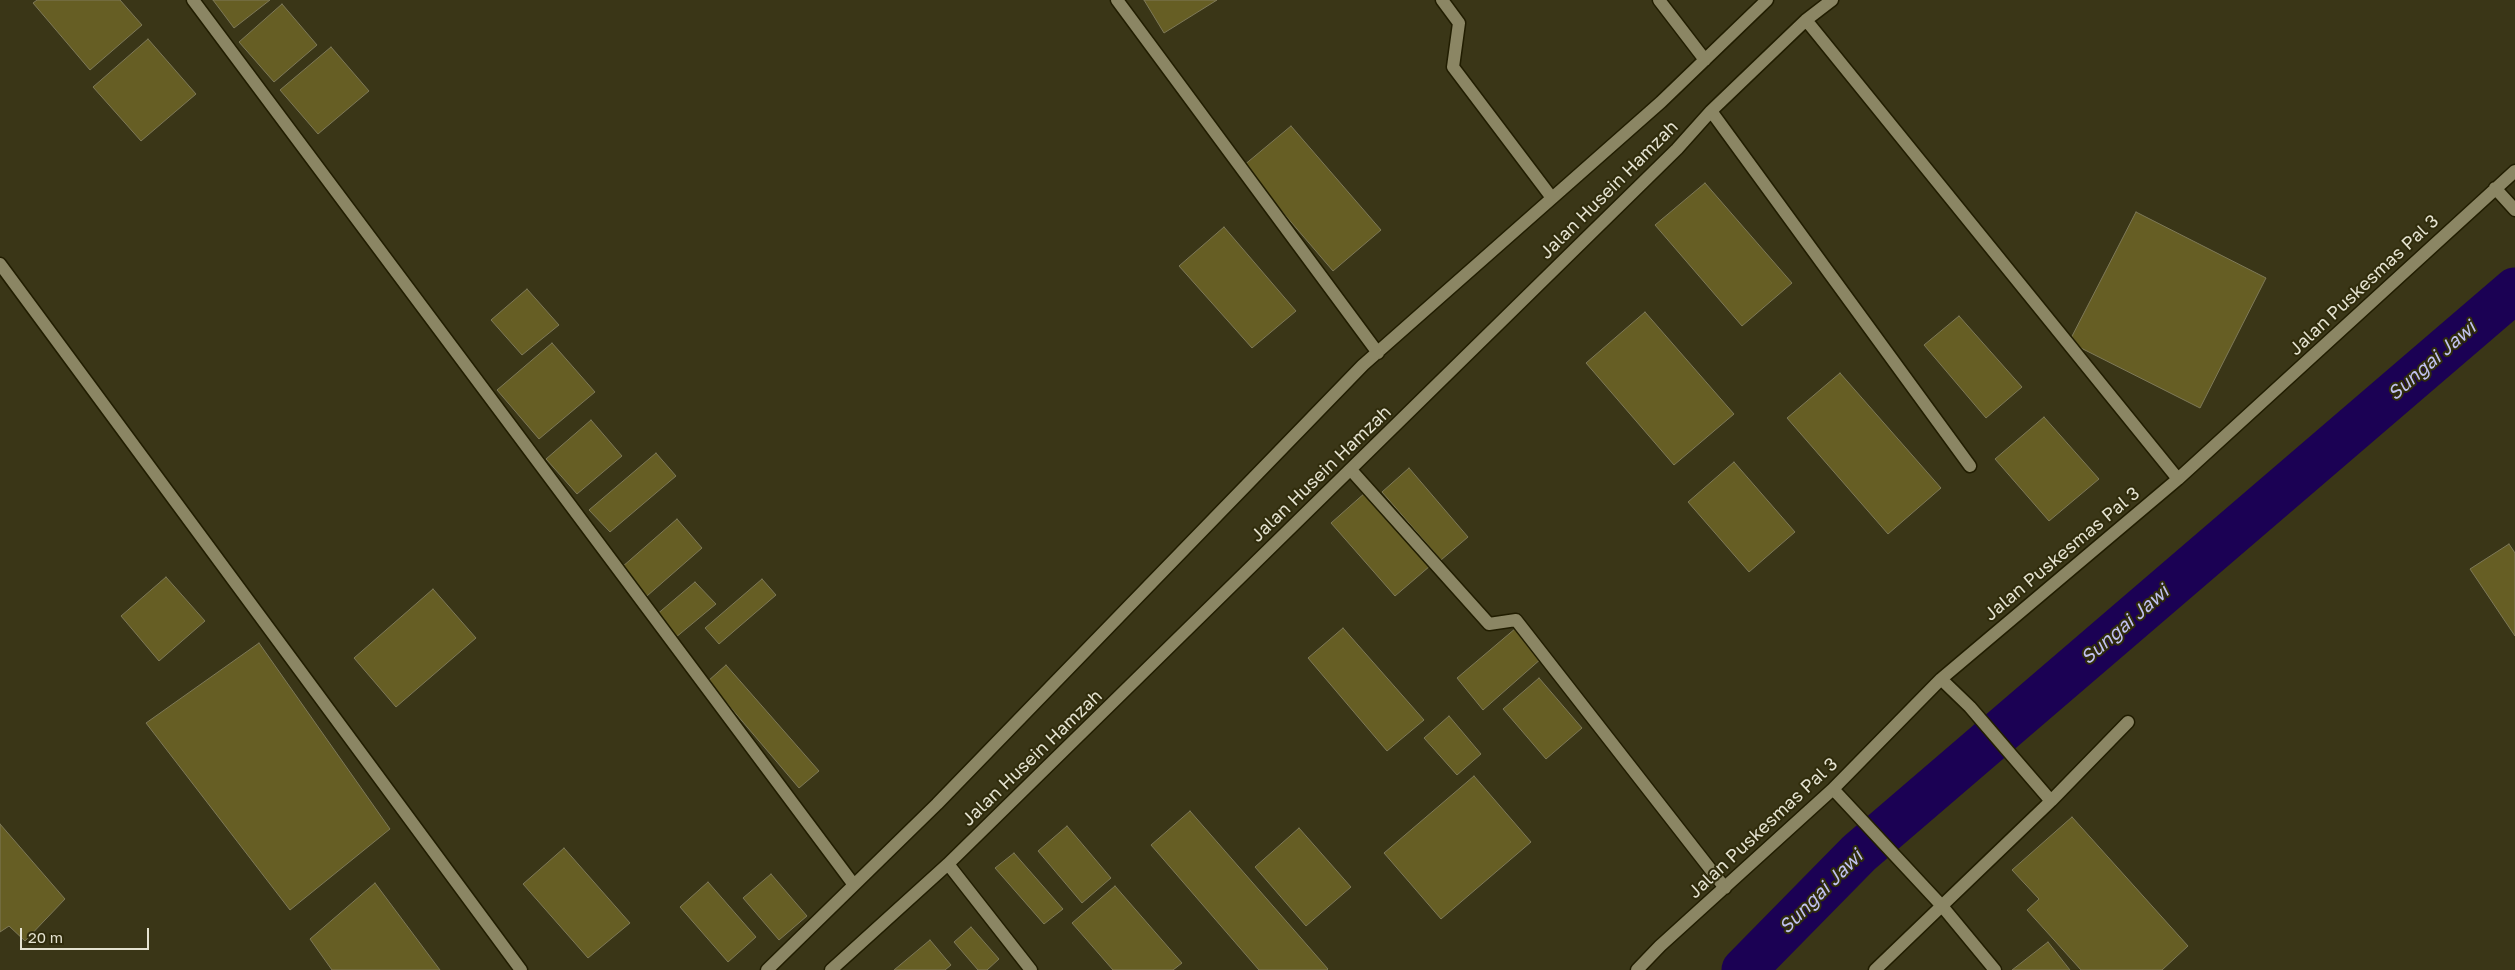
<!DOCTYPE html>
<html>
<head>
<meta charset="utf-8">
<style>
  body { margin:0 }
  #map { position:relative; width:2515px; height:970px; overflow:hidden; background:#3a3617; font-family:"Golos Text",sans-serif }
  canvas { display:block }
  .scale { position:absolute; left:20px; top:928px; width:129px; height:22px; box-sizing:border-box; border:2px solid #e5e3d1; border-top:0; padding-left:6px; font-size:15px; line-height:18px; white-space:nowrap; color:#e5e3d1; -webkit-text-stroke:4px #302c0c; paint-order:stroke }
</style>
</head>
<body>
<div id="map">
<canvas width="2515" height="970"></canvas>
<div class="scale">20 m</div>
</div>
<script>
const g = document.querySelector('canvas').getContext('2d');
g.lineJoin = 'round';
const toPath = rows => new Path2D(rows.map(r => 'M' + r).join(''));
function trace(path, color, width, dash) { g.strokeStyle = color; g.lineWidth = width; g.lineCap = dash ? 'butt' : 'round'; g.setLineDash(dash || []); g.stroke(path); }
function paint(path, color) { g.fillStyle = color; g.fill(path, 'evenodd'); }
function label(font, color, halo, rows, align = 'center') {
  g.font = font + ' "Golos Text",sans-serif'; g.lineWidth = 4; g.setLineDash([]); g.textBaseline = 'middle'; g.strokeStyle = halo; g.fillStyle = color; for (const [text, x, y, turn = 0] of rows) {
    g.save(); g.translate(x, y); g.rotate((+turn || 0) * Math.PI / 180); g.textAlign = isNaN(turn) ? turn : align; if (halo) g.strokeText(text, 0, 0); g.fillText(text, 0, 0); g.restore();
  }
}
trace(toPath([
  [1744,970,1859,853,2515,290]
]), '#1b0154', 45);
const building = toPath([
  [37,0,120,0,142,25,90,70,33,3,37,0],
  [213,0,270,0,234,28,213,0],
  [1144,0,1217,0,1164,33,1144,0],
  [282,4,317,45,274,82,239,42,282,4],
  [148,39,196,94,141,141,93,87,148,39],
  [331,47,369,91,318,134,280,90,331,47],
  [1291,126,1381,230,1333,271,1243,166,1291,126],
  [1705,183,1792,283,1742,326,1655,225,1705,183],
  [2136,212,2266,278,2200,408,2069,342,2136,212],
  [1224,227,1296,311,1252,348,1179,266,1224,227],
  [527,289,559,325,522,355,491,320,527,289],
  [1645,312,1734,414,1674,465,1586,363,1645,312],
  [1959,316,2022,387,1986,418,1924,345,1959,316],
  [552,343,595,392,539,439,497,390,552,343],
  [1840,373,1941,488,1888,534,1787,418,1840,373],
  [2044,417,2099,479,2049,521,1995,459,2044,417],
  [591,420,622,456,577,494,546,459,591,420],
  [656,453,676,476,610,532,589,510,656,453],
  [1734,462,1795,532,1749,572,1688,502,1734,462],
  [1409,468,1468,537,1441,560,1382,492,1409,468],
  [1366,492,1430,566,1395,596,1331,523,1366,492],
  [677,519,702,548,647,596,622,567,677,519],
  [2509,544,2515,553,2515,636,2470,569,2509,544],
  [166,577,205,621,159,661,121,616,166,577],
  [762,579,776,595,719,644,705,628,762,579],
  [695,582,716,604,675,638,655,616,695,582],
  [433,589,476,638,396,707,354,658,433,589],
  [1343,628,1424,720,1387,751,1308,658,1343,628],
  [1516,628,1542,658,1483,710,1457,678,1516,628],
  [259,643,390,829,290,910,146,723,259,643],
  [726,665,819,771,799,788,708,681,726,665],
  [1539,678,1582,728,1546,759,1503,709,1539,678],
  [1449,716,1481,754,1457,775,1424,738,1449,716],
  [1474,776,1531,842,1441,919,1384,853,1474,776],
  [1190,811,1328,969,1327,970,1259,970,1151,845,1190,811],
  [2072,817,2188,946,2162,970,2081,970,2027,910,2039,899,2012,870,2072,817],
  [0,824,65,899,25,941,9,926,0,932,0,824],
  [1067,826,1111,878,1082,903,1038,851,1067,826],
  [1299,828,1351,887,1306,926,1255,867,1299,828],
  [564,848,630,923,588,958,523,884,564,848],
  [1014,853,1063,909,1044,924,995,868,1014,853],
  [771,874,807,916,779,940,743,898,771,874],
  [708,882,756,937,728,962,680,907,708,882],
  [375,883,440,970,332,970,310,939,375,883],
  [1115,886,1182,963,1173,970,1113,970,1072,923,1115,886],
  [971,927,999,959,987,970,978,970,954,942,971,927],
  [930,940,951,965,945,970,894,970,930,940],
  [2048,942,2070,970,2012,970,2048,942]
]);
paint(building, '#665e24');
trace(building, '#7e7958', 1);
const minor = toPath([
  [193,0,854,885],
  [1117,0,1378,353],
  [1442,0,1459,23,1453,67,1552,198],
  [1659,0,1705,60],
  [1806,20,2178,479],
  [1711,111,1970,466],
  [2495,188,2515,210],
  [0,264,521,970],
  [1351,470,1489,624,1516,620,1725,888],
  [1941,679,1970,707,2051,801],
  [1833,789,1942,906,1995,970],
  [948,864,1031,970],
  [767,970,937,804,1363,365,1661,102,1767,0],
  [831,970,948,864,1677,149,1711,111,1806,20,1832,0],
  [1637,970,1660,946,1833,789,1941,679,2178,479,2515,171],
  [1875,970,2051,801,2128,722]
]);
trace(minor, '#211d00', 15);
trace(minor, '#8b8664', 12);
label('18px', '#e5e3d1', '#302c0c', [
  ["Jalan Husein Hamzah",1609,190,-45],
  ["Jalan Puskesmas Pal 3",2364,285,-43],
  ["Jalan Husein Hamzah",1321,474,-44],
  ["Jalan Puskesmas Pal 3",2062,554,-40],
  ["Jalan Husein Hamzah",1032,758,-44],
  ["Jalan Puskesmas Pal 3",1763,828,-43]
]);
label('italic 19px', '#c1c2f0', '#302c0c', [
  ["Sungai Jawi",2432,361,-41],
  ["Sungai Jawi",2125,625,-41],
  ["Sungai Jawi",1821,892,-45]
]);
</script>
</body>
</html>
